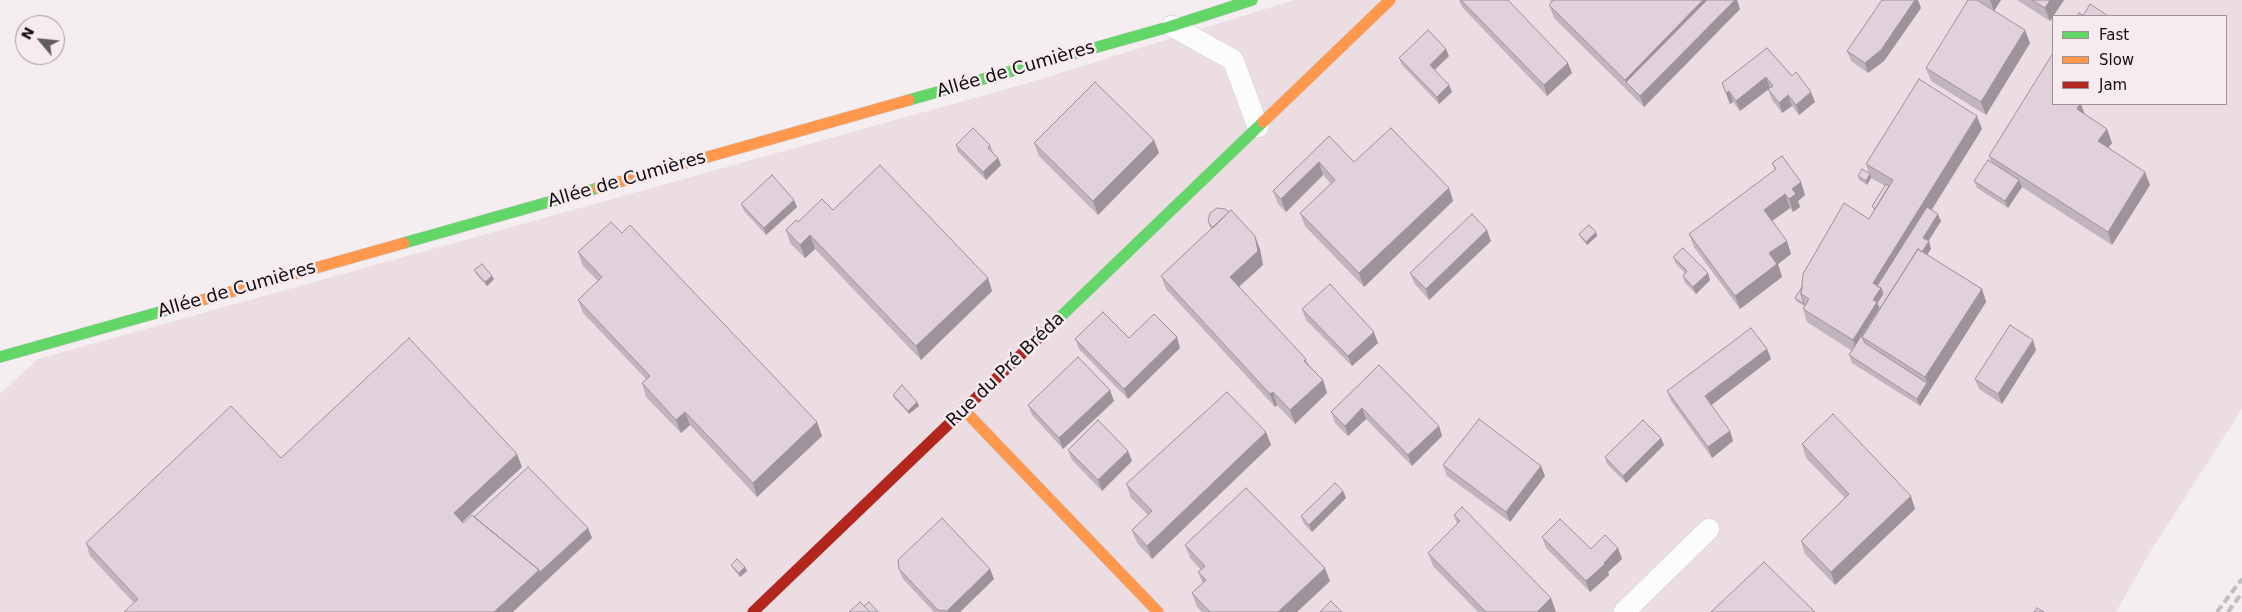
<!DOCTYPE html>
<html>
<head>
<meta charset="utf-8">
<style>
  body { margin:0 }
  #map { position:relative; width:2242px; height:612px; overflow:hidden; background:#f4eef0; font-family:"DejaVu Sans",sans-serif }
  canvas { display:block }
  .legend { position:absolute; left:2052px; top:15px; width:175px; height:90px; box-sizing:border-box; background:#f7ebef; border:1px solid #9b9396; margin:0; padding:6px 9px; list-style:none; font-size:15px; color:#120e10 }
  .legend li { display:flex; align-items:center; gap:10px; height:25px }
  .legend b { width:25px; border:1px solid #9b9396 }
  .north { position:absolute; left:15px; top:15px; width:50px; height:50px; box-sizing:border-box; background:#f7ebef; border:1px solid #9b9396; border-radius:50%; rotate:298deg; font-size:14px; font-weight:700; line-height:20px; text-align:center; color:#120e10 }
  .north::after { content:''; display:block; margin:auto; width:18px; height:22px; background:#615c5e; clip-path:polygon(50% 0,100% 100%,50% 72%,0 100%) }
</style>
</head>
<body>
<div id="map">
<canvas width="2242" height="612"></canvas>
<ul class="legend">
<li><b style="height:6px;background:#63d668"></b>Fast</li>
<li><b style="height:6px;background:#ff974d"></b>Slow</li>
<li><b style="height:6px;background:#b3261e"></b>Jam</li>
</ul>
<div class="north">N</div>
</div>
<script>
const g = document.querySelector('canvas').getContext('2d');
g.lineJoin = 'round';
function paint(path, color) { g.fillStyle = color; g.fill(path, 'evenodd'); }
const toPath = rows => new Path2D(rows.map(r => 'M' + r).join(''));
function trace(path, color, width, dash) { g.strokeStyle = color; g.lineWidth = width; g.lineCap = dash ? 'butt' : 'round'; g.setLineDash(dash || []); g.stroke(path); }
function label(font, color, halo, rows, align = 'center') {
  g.font = font + ' "DejaVu Sans",sans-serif'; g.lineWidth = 5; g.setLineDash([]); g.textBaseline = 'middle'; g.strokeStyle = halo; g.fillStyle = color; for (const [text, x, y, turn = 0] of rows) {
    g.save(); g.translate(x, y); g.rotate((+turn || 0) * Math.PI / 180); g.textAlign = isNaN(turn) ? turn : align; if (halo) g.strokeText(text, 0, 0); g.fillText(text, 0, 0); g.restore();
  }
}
paint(toPath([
  [1294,0,2242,0,2242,409,2150,552,2116,612,0,612,0,394,38,359,1028,83],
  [2053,16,2226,16,2226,104,2053,104]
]), '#ebdde2');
const street = toPath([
  [1172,26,1233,60,1258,127],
  [1624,612,1709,529]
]);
const fast = toPath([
  [909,100,1172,26,1252,0],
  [404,243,598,188],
  [1053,324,1263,122],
  [0,357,181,306]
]);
const slow = toPath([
  [1263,122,1390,0],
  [598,188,909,100],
  [181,306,404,243],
  [965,411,1158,612]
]);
const jam = toPath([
  [753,612,1053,324]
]);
trace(street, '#cec9cb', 22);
trace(fast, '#cec9cb', 12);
trace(slow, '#cec9cb', 12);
trace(jam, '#cec9cb', 12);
trace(street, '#fdfcfd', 21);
trace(fast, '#63d668', 11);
trace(slow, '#ff974d', 11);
trace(jam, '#b3261e', 11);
trace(toPath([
  [2217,612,2242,579],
  [2228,612,2242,593]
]), '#bfbebe', 4, [8, 4]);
paint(toPath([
  [1459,0,1508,0,1572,73,1547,96,1462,7],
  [1550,0,1737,0,1740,9,1644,107,1554,18,1549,5,1551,3],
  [1978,0,2001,0,1994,11,2030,43,1986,115,1931,81,1926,68],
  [2017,0,2064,0,2050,21],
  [1921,8,1884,61,1868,73,1851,61,1847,51],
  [1767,48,1815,102,1799,115,1792,106,1782,113,1772,100,1768,89,1769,89,1740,111,1733,102,1730,104,1722,83],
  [1449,56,1435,70,1452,92,1439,104,1402,65,1399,58],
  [2053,104,2081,104,2085,114,2112,143,2108,147,2150,185,2112,245,2022,187,2008,208,1977,188,1974,181,1991,162,1989,156],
  [1982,129,1932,210,1941,221,1928,241,1931,249,1927,255,1982,289,1986,302,1920,406,1852,363,1849,355,1852,351,1807,322,1803,309,1804,306,1796,301,1795,298,1869,219,1874,211,1872,206,1885,186,1871,178,1867,185,1859,180,1858,176,1869,174,1866,164],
  [1329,136,1354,162,1449,188,1453,201,1364,287,1305,226,1300,213,1331,184,1323,175,1286,212,1278,204,1273,191],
  [1154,140,1159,153,1098,215,1039,156,1034,143],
  [956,145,990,145,993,152,998,158,1001,165,986,180,958,152],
  [1772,163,1805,195,1798,201,1800,207,1793,212,1790,208,1772,221,1791,254,1778,264,1782,277,1740,309,1694,247,1689,234,1775,170],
  [741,204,797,207,766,235,744,211],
  [833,210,988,278,992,291,921,360,815,249,805,258,790,243,786,230,798,222],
  [1208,222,1260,249,1263,265,1239,287,1306,359,1309,365,1323,380,1327,393,1295,424,1277,405,1275,407,1166,289,1161,276,1211,229],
  [1596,232,1597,236,1587,245,1581,238,1579,234],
  [622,233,817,422,822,436,757,497,690,425,681,433,646,397,642,383,646,379,583,313,578,300,598,281,583,266,578,252],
  [1491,241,1429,300,1414,283,1410,273],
  [1673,257,1710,280,1696,294,1685,283,1683,276,1685,273,1676,264],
  [474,270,492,276,494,279,487,286,476,274],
  [1302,309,1378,343,1352,366,1306,320],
  [1129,338,1180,348,1128,399,1079,349,1075,339],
  [1767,349,1771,359,1711,405,1730,431,1733,441,1712,458,1671,401,1667,391],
  [2036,350,2002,404,1979,389,1975,379],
  [1379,365,1439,426,1442,436,1412,466,1366,419,1348,436,1335,423,1331,412],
  [893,395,917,402,919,406,909,414,894,398],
  [1114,401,1063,449,1032,415,1028,405],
  [1266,432,1271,445,1152,559,1137,543,1132,530,1148,515,1131,498,1126,484],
  [1802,444,1915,509,1835,585,1805,554,1801,541,1845,498,1806,458],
  [1664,445,1626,483,1607,464,1605,457],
  [1068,450,1128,451,1132,461,1102,491,1072,460],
  [281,458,522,467,462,522,463,523,474,517,588,528,592,538,134,603,90,556,86,543],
  [1443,465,1541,466,1545,476,1510,522,1447,476],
  [1343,491,1346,498,1312,532,1304,524,1301,516],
  [1454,515,1551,598,1556,612,1478,612,1433,566,1428,553,1457,524],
  [1542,537,1591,549,1618,548,1622,559,1608,572,1609,575,1590,592,1546,548],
  [1185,545,1330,581,1297,612,1202,612,1197,607,1192,593,1203,584,1198,572,1201,570,1190,558],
  [731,565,745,567,747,571,740,577,733,569],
  [899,569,990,569,994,579,960,612,934,612,903,579]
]), '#c2b4be');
paint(toPath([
  [1703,0,1721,0,1626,82,1625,80],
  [1735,0,1737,0,1740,9,1644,107,1640,96],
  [1915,0,1918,0,1921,8,1884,61,1868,73,1865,63],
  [1990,0,2001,0,1994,11],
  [2050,0,2064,0,2050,21,2045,8],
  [2025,30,2030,43,1986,115,1981,102],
  [1446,49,1449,56,1432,72,1430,65],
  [1568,63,1572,73,1547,96,1544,85],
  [1766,77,1770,88,1740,111,1736,101],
  [1449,85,1452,92,1439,104,1437,97],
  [1729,91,1733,102,1730,104,1726,93],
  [1811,92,1815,102,1799,115,1796,105],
  [1788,95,1792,106,1782,113,1779,103],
  [2080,104,2081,104,2085,116,2077,109],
  [1977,116,1982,129,1881,290,1885,301,1862,337,1857,354,1853,340,1873,300,1873,283],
  [2107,129,2112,143,2103,154,2098,141],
  [1154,140,1159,153,1098,215,1093,201],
  [998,158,1001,165,986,180,983,172],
  [1319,162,1323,175,1286,212,1281,199],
  [2145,172,2150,185,2112,245,2108,232],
  [1870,174,1871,178,1867,185,1866,181],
  [2019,180,2022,187,2008,208,2005,201],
  [1801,182,1805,195,1798,201,1800,207,1793,212,1789,199,1792,189],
  [1449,188,1453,201,1364,287,1359,273],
  [1785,194,1790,208,1769,223,1764,210],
  [794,200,797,207,766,235,764,228],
  [1938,214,1941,221,1926,245,1923,238],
  [1487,230,1491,241,1429,300,1426,289],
  [1596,232,1597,236,1587,245,1586,242],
  [810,235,815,249,805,258,800,245],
  [1255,236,1260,249,1263,265,1235,290,1230,277],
  [1787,241,1791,254,1778,264,1782,277,1740,309,1735,296,1769,253],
  [1929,241,1931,249,1872,343,1867,340],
  [1708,273,1710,280,1696,294,1693,287],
  [492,276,494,279,487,286,485,282],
  [988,278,992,291,921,360,916,346],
  [1982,289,1986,302,1930,390,1925,377],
  [1374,332,1378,343,1352,366,1348,356],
  [1177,337,1180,348,1128,399,1124,389],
  [2033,340,2036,350,2002,404,1998,394],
  [1767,349,1771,359,1709,407,1705,396],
  [1323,380,1327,393,1295,424,1290,410],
  [1927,383,1930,390,1920,406,1917,399],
  [1110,390,1114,401,1063,449,1059,438],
  [1273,392,1277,405,1275,407,1270,394],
  [917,402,919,406,909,414,908,411],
  [1362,408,1366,419,1348,436,1345,426],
  [685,412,690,425,681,433,676,420],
  [817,422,822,436,757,497,753,483],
  [1439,426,1442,436,1412,466,1408,455],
  [1730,431,1733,441,1712,458,1708,447],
  [1266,432,1271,445,1152,559,1147,546],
  [1661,438,1664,445,1626,483,1623,476],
  [1128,451,1132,461,1102,491,1098,480],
  [517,454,522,467,458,526,454,513],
  [1541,466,1545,476,1510,522,1506,512],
  [1343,491,1346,498,1312,532,1309,525],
  [1911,496,1915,509,1835,585,1831,572],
  [588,528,592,538,513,612,494,612,539,570],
  [1618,548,1622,559,1608,572,1609,575,1590,592,1586,581],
  [745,567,747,571,740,577,739,573],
  [1325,568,1330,581,1297,612,1278,612],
  [990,569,994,579,960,612,947,612,947,611],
  [1551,598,1556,612,1537,612]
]), '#9e929b');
const building = toPath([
  [1461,0,1508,0,1568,63,1544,85,1461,0],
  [1554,0,1703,0,1625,80,1549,5,1554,0],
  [1707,0,1735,0,1640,96,1626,82,1707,0],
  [1882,0,1915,0,1881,50,1865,63,1847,51,1882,0],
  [1968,0,1977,0,2025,30,1981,102,1926,68,1968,0],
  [2032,0,2050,0,2045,8,2032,0],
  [2090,4,2108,16,2083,16,2090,4],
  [2079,13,2084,16,2076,16,2079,13],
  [1428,30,1446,49,1430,65,1449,85,1437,97,1399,58,1428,30],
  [1767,48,1792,76,1796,72,1811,92,1796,105,1788,95,1779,103,1768,89,1773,86,1766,77,1736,101,1729,91,1726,93,1722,83,1767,48],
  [2053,53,2053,104,2080,104,2077,109,2107,129,2098,141,2145,172,2108,232,1989,156,2053,53],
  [1919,79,1977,116,1873,283,1881,288,1873,300,1877,302,1853,340,1803,309,1809,299,1801,294,1803,274,1844,203,1869,219,1893,180,1866,164,1919,79],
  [1095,82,1154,140,1093,201,1034,143,1095,82],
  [973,128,990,145,988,148,998,158,983,172,956,145,973,128],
  [1391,128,1449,188,1359,273,1300,213,1335,180,1319,162,1281,199,1273,191,1329,136,1354,162,1391,128],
  [1782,156,1801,182,1792,189,1796,194,1789,199,1785,194,1764,210,1787,241,1769,253,1777,264,1735,296,1689,234,1776,169,1772,163,1782,156],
  [1988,160,2019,180,2005,201,1974,181,1988,160],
  [880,165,988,278,916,346,810,235,800,245,786,230,796,220,798,222,822,199,833,210,880,165],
  [1862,169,1870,174,1866,181,1858,176,1862,169],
  [772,175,794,200,764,228,741,204,772,175],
  [1886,184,1889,186,1875,209,1872,206,1886,184],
  [1927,207,1938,214,1923,238,1929,241,1922,252,1918,249,1862,337,1865,343,1927,383,1917,399,1849,355,1879,308,1877,303,1883,294,1881,288,1877,286,1927,207],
  [1217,208,1225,209,1229,212,1213,228,1208,222,1210,213,1217,208],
  [1231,210,1255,236,1258,251,1230,277,1306,359,1304,361,1323,380,1290,410,1273,392,1270,394,1161,276,1231,210],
  [1472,214,1487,230,1426,289,1410,273,1472,214],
  [611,222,622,233,630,225,817,422,753,483,685,412,676,420,642,383,650,376,578,300,602,277,578,252,611,222],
  [1589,225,1596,232,1586,242,1579,234,1589,225],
  [1683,248,1708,273,1693,287,1683,276,1687,271,1673,257,1683,248],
  [1918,249,1982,289,1925,377,1862,337,1918,249],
  [482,264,492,276,485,282,474,270,482,264],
  [1330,284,1374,332,1348,356,1302,309,1330,284],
  [1802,287,1801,294,1804,304,1795,298,1802,287],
  [1103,312,1129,338,1154,314,1177,337,1124,389,1075,339,1103,312],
  [2010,325,2033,340,1998,394,1975,379,2010,325],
  [1751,328,1767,349,1705,396,1730,431,1708,447,1667,391,1751,328],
  [409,338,517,454,454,513,463,523,472,515,539,570,494,612,124,612,138,599,86,543,231,406,281,458,409,338],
  [1078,357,1110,390,1059,438,1028,405,1078,357],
  [1379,365,1439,426,1408,455,1362,408,1345,426,1331,412,1379,365],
  [902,385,917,402,908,411,893,395,902,385],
  [1227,392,1266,432,1147,546,1132,530,1152,511,1126,484,1227,392],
  [1833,414,1911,496,1831,572,1801,541,1849,494,1802,444,1833,414],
  [1479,419,1541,466,1506,512,1443,465,1479,419],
  [1098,420,1128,451,1098,480,1068,450,1098,420],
  [1643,420,1661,438,1623,476,1605,457,1643,420],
  [528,467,588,528,540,572,539,570,474,517,528,467],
  [1335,483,1343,491,1309,525,1301,516,1335,483],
  [1246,488,1325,568,1278,612,1210,612,1192,593,1206,580,1198,572,1205,566,1185,545,1246,488],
  [1462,507,1551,598,1537,612,1486,612,1428,553,1460,521,1454,515,1462,507],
  [942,518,990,569,947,611,938,610,899,569,898,560,942,518],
  [1560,519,1591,549,1605,535,1618,548,1604,563,1605,564,1586,581,1542,537,1560,519],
  [737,559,745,567,739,573,731,565,737,559],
  [1764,562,1815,612,1711,612,1764,562],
  [1331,601,1342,612,1320,612,1331,601],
  [860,602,870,612,849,612,860,602],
  [869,602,878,612,870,612,864,606,869,602],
  [2037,608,2044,612,2034,612,2037,608]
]);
paint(building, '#e1d1dd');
trace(building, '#9e929b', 1);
label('18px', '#120e10', '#f7ebef', [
  ["Allée de Cumières",1016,70,-16],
  ["Allée de Cumières",627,180,-16],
  ["Allée de Cumières",237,290,-16],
  ["Rue du Pré Bréda",1006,370,-44]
]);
</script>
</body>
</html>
